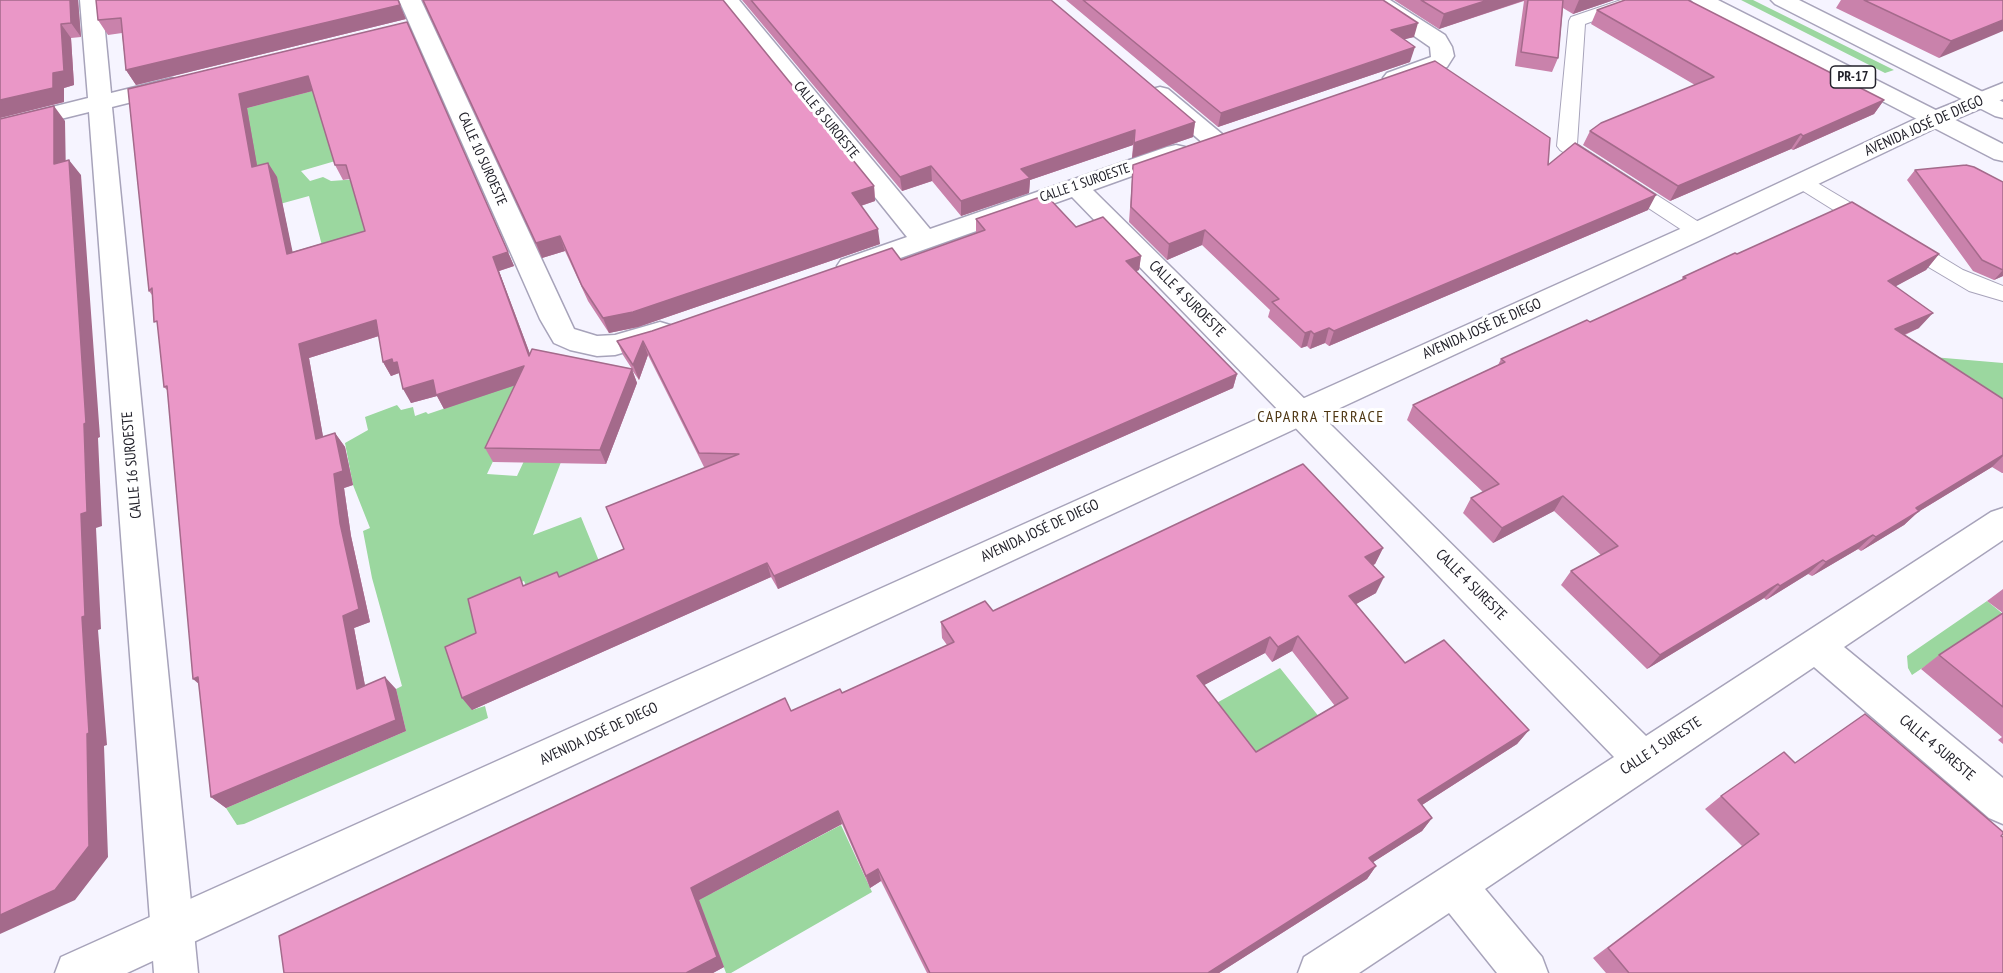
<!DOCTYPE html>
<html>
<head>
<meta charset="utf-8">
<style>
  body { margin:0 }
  canvas { display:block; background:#f6f4ff }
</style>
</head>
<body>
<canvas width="2003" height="973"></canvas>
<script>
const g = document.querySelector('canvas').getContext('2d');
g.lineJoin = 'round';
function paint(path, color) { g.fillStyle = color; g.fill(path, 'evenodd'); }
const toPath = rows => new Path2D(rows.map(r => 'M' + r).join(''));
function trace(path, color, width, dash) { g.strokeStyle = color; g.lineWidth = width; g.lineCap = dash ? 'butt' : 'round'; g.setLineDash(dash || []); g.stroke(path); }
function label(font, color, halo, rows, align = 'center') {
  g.font = font + ' "PT Sans Narrow",sans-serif'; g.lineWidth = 6; g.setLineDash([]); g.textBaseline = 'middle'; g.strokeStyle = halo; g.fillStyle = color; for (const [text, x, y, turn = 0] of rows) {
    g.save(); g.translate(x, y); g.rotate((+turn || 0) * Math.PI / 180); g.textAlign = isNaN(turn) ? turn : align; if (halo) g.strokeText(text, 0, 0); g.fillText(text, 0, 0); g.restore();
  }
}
paint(toPath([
  [1741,0,1753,0,1894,70,1885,73],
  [316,90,349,157,301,171,310,181,323,177,331,181,359,179,372,241,325,257,309,196,258,210,239,110],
  [1874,352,2003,363,2003,424],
  [526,381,529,385,487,474,517,476,524,461,561,462,533,535,581,517,610,588,531,599,524,581,498,592,472,710,485,706,488,718,244,824,237,825,226,808,406,731,396,689,402,686,372,578,363,531,370,528,353,485,345,443,368,430,365,417,397,405,401,410,413,407,415,416,426,412,428,414],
  [1987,601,2003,614,1912,675,1908,668,1907,656],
  [1280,668,1324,723,1251,766,1202,711],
  [841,825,872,892,731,973,726,973,679,847,712,893]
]), '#9bd79f');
const service = toPath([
  [1621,0,1645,0,1643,3,1585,24,1577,144,1705,226,1708,231,1705,236,1698,238,1691,236,1560,150,1557,146,1569,21,1571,17,1621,0],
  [1802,176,1809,178,1878,219,1881,224,1878,229,1871,230,1864,229,1795,186,1792,182,1795,178,1802,176],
  [1905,237,1912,239,1963,270,2003,286,2003,301,1969,291,1898,249,1895,244,1898,239,1905,237]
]);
const minor = toPath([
  [80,0,102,0,111,93,172,78,180,80,184,85,180,90,112,107,198,973,154,973,89,112,0,134,0,120,88,98,80,0],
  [399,0,421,0,574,329,597,336,615,335,660,322,670,325,675,332,670,339,615,355,597,356,570,350,554,343,540,319,399,0],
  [717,0,739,0,930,229,1167,147,1176,145,1185,147,1188,152,1185,157,1093,190,1646,736,1991,512,2003,508,2003,540,1844,647,2003,778,2003,824,1989,818,1814,667,1485,889,1542,957,1548,973,1497,973,1449,913,1359,973,1298,973,1304,957,1614,757,1072,197,861,272,851,275,841,272,837,266,841,260,907,237,717,0],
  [1364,0,1390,0,1445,35,1452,47,1454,56,1447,67,1403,83,1395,85,1387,83,1383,78,1387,73,1431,57,1430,47,1368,4,1364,0],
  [1160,87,1168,89,1222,134,1225,139,1222,144,1213,146,1204,144,1152,99,1148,94,1152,89,1160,87]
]);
const secondary = toPath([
  [2003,83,2003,99,1944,124,1707,237,127,973,55,973,61,957,1689,225,1926,114,2003,83]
]);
const primary = toPath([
  [1691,0,1718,0,2003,144,2003,161,1994,159,1695,4,1691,0],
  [1771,0,1799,0,2003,102,2003,118,1995,116,1775,4,1771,0]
]);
trace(service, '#a7a3ba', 2);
trace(minor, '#a7a3ba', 3);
trace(secondary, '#a7a3ba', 3);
trace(primary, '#a7a3ba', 3);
paint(service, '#fff');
paint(minor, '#fff');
paint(secondary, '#fff');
paint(primary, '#fff');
paint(toPath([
  [0,0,78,0,81,37,71,38,74,85,64,88,64,102,0,118],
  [96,0,406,19,136,85,126,70,122,33,108,35,98,20],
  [422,0,723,0,874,186,875,201,861,206,880,244,638,327,609,333,588,301,565,251,542,258],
  [742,0,1051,0,1195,122,1193,137,1132,158,1133,145,1030,180,1029,193,961,216,932,181,902,191],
  [1066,0,1383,0,1414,37,1404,39,1410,62,1218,127],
  [1394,0,1614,0,1573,14,1563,8,1558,58,1552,72,1515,66,1524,1,1439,29],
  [1841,0,2003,0,1939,58,1836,8],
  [1597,10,1884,100,1874,114,1793,150,1791,149,1670,201,1583,145,1590,131,1695,85,1591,24],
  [407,22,514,266,499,271,530,354,632,369,623,355,617,341,901,260,976,233,976,219,1076,227,1141,256,1139,270,1136,271,1237,374,1233,388,778,589,771,577,472,710,462,698,476,633,525,585,559,577,624,549,706,467,704,467,648,355,639,380,632,370,637,383,606,464,493,462,485,448,515,385,444,409,437,396,411,403,399,373,391,376,383,362,379,336,309,358,323,437,335,433,345,447,353,485,344,488,351,536,370,622,354,628,365,686,396,689,406,731,226,808,211,797,168,391,164,387,158,327,152,295,149,291,128,89],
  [313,91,335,165,343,180,350,179,365,231,292,252,277,177,268,163,257,166,247,108],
  [1133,165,1548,165,1648,210,1329,346,1325,343,1310,349,1307,346,1301,348,1268,317,1270,310,1202,245,1167,260,1129,222],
  [1915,170,2003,182,2003,276,1994,280,1973,271,1907,180],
  [1737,254,1939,254,1926,270,1895,286,1919,328,1905,335,2003,399,2003,473,2002,473,1992,467,1918,512,1904,525,1861,551,1858,549,1812,576,1808,574,1766,600,1764,598,1647,669,1561,585,1571,571,1601,555,1554,511,1493,543,1463,513,1471,498,1483,492,1407,420,1413,405,1498,365,1501,359,1590,322,1681,281,1683,277],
  [1383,548,1375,564,1373,565,1376,593,1356,604,1405,663,1529,730,1517,744,1422,805,1432,818,1422,831,1373,862,1376,866,1367,879,1219,973,927,973,881,881,870,888,842,824,699,900,724,967,713,973,284,973,791,711,842,693,947,645,942,638,941,622,993,611],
  [1292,651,1335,706,1256,752,1204,685,1265,653,1272,662],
  [2003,589,2003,744,1998,740,2002,737,1921,669,1939,655,2003,613,1987,601],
  [1795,763,2001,836,2003,973,1606,973,1593,958,1742,846,1705,809,1721,796]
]), '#c982ab');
paint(toPath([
  [70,0,78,0,81,37,71,23],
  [398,0,406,19,136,85,126,70],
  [1488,0,1525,0,1439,29,1444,14],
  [1579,0,1614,0,1573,14],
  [2003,20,2003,31,1939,58,1951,41],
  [1418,23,1414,37,1386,44,1391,30],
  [61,24,71,38,74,85,64,88,64,102,0,118,0,100],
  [1415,47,1410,62,1218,127,1221,113],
  [308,76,316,90,247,108,260,182,252,167,239,94],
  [1884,100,1874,114,1793,150,1803,136],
  [54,106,65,121,66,179,54,164],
  [1195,122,1193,137,1132,158,1134,143],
  [1135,130,1133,145,1030,180,1029,193,961,216,961,201,1021,169],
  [1801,134,1791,149,1670,201,1678,186],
  [69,160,81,175,100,437,98,438,102,526,96,528,101,629,98,630,107,745,104,746,108,857,75,900,0,934,0,915,82,617,81,514],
  [268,163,277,177,296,268,287,254],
  [931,166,932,181,902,191,900,177],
  [874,186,875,201,854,208,852,193],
  [1656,195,1648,210,1329,346,1334,331],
  [878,229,880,244,638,327,609,333,603,318],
  [1205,230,1202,245,1167,260,1169,244],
  [560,236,565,251,542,258,536,243],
  [508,252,514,266,499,271,536,370,529,356,493,257],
  [1939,254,1926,270,1876,297,1888,281],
  [1141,256,1139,270,1125,276,1126,261],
  [2003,270,2003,276,1994,280],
  [1933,313,1919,328,1882,344,1895,329],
  [376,320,385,334,309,358,326,453,316,439,299,344],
  [1329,328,1325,343,1310,349,1314,334],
  [1311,331,1307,346,1301,348,1305,333],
  [643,341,648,355,639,380,633,365],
  [392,359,397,362,399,373,391,376,383,362],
  [524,366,531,380,444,409,437,396,411,403,403,389,433,380],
  [632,369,637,383,606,464,600,450],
  [1237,374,1233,388,778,589,774,576],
  [335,433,345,447,353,485,344,488,351,536,370,622,354,628,368,701,357,689,343,616,340,523,334,474],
  [2003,455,2003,456,1992,467,1918,512,1904,525,1861,551,1876,537,1916,508],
  [1563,496,1554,511,1493,543,1502,528],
  [1873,535,1858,549,1812,576,1826,562],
  [1383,548,1375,564,1358,573,1365,557],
  [1823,560,1808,574,1766,600,1780,586],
  [767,563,771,577,472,710,462,698],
  [1384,577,1376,593,1342,612,1349,596],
  [1778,584,1764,598,1647,669,1660,655],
  [1298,636,1292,651,1272,662,1278,647],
  [1270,637,1265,653,1193,691,1197,676],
  [198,677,207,691,193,679],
  [385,677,396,689,406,731,226,808,211,797],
  [1529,730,1517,744,1408,814,1418,800],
  [838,811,842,824,699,900,724,967,713,973,686,973,691,888],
  [1432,818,1422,831,1361,870,1369,858],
  [1376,866,1367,879,1219,973,1208,973],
  [878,869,881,881,870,888,866,876]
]), '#a46a8b');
const building = toPath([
  [0,0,70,0,71,23,61,24,64,71,53,73,53,88,0,100,0,0],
  [96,0,398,0,400,5,126,70,121,18,98,20,96,0],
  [423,0,723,0,874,186,852,193,878,229,633,312,603,318,582,286,560,236,536,243,423,0],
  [751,0,1051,0,1195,122,1134,143,1135,130,1021,169,1030,178,961,201,931,166,900,177,751,0],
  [1083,0,1383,0,1418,23,1391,30,1415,47,1221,113,1083,0],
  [1421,0,1488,0,1444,14,1421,0],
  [1528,0,1563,0,1558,58,1521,52,1528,0],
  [1625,0,1688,0,1884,100,1803,136,1801,134,1678,186,1590,131,1601,123,1714,77,1597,10,1625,0],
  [1864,0,2003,0,2003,20,1951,41,1864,0],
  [407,22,508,252,493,257,529,356,532,349,632,369,600,450,485,448,524,366,436,395,433,380,403,389,397,362,393,363,392,359,383,362,376,320,299,344,316,439,335,433,343,471,334,474,340,523,359,609,343,616,357,689,385,677,396,720,211,797,198,677,193,679,167,386,164,387,157,321,154,322,152,288,149,291,128,89,407,22],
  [308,76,335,165,346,165,365,231,287,254,268,163,252,167,239,94,308,76],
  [1435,61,1550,138,1548,165,1575,143,1656,195,1334,331,1329,328,1314,334,1311,331,1305,333,1272,302,1279,299,1205,230,1169,244,1131,207,1133,165,1435,61],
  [54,106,54,164,69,160,86,423,84,424,87,512,81,514,85,616,82,617,89,733,87,734,89,846,55,890,0,915,0,119,54,106],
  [1966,165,1974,167,2003,182,2003,270,1982,260,1915,170,1966,165],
  [1046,195,1076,227,1103,217,1141,256,1126,261,1237,374,774,576,767,563,462,698,445,647,476,633,468,599,520,577,523,586,557,572,559,577,624,549,606,507,739,454,699,453,643,341,633,365,617,341,652,331,892,248,901,260,985,230,976,219,1046,195],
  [1852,202,1939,254,1888,281,1933,313,1895,329,2003,399,2003,455,1916,508,1919,511,1876,537,1873,535,1826,562,1823,560,1780,586,1778,584,1660,655,1571,571,1618,546,1563,496,1502,528,1471,498,1499,484,1413,405,1505,362,1501,359,1587,320,1590,322,1686,278,1683,277,1735,253,1737,254,1852,202],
  [1303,464,1383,548,1365,557,1384,577,1349,596,1405,663,1444,640,1529,730,1418,800,1432,818,1369,858,1376,866,1208,973,930,973,878,869,866,876,838,811,691,888,717,957,686,973,284,973,279,936,785,698,791,711,840,689,842,693,954,642,941,622,985,601,993,611,1303,464],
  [1298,636,1348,698,1256,752,1197,676,1270,637,1278,647,1298,636],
  [2003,613,2003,707,1939,655,2003,613],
  [1865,714,2003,832,2003,834,2001,836,2003,837,2003,973,1629,973,1608,948,1759,834,1721,796,1784,752,1795,763,1865,714]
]);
paint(building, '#ea97c7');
trace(building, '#a46a8b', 1.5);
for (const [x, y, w] of [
  [1853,77,45]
]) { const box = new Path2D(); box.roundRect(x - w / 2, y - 11, w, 22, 4.5); g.fillStyle = '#fff'; g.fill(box); trace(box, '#23222b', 1.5); }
label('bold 14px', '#23222b', null, [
  ["PR-17",1853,77]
]);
label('14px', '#23222b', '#fff', [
  ["CALLE 8 SUROESTE",826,120,51],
  ["CALLE 10 SUROESTE",482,159,66],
  ["CALLE 1 SUROESTE",1085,183,-19]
]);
label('15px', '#23222b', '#fff', [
  ["AVENIDA JOSÉ DE DIEGO",1924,126,-24],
  ["CALLE 4 SUROESTE",1187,299,45],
  ["AVENIDA JOSÉ DE DIEGO",1482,329,-24],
  ["CALLE 16 SUROESTE",132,465,-95],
  ["AVENIDA JOSÉ DE DIEGO",1040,531,-25],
  ["CALLE 4 SURESTE",1471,585,45],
  ["AVENIDA JOSÉ DE DIEGO",599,734,-25],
  ["CALLE 1 SURESTE",1661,746,-33],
  ["CALLE 4 SURESTE",1937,748,40]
]);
g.letterSpacing = '1.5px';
label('16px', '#4e3613', '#fff', [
  ["CAPARRA TERRACE",1321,417]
]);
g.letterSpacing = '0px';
</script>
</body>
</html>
